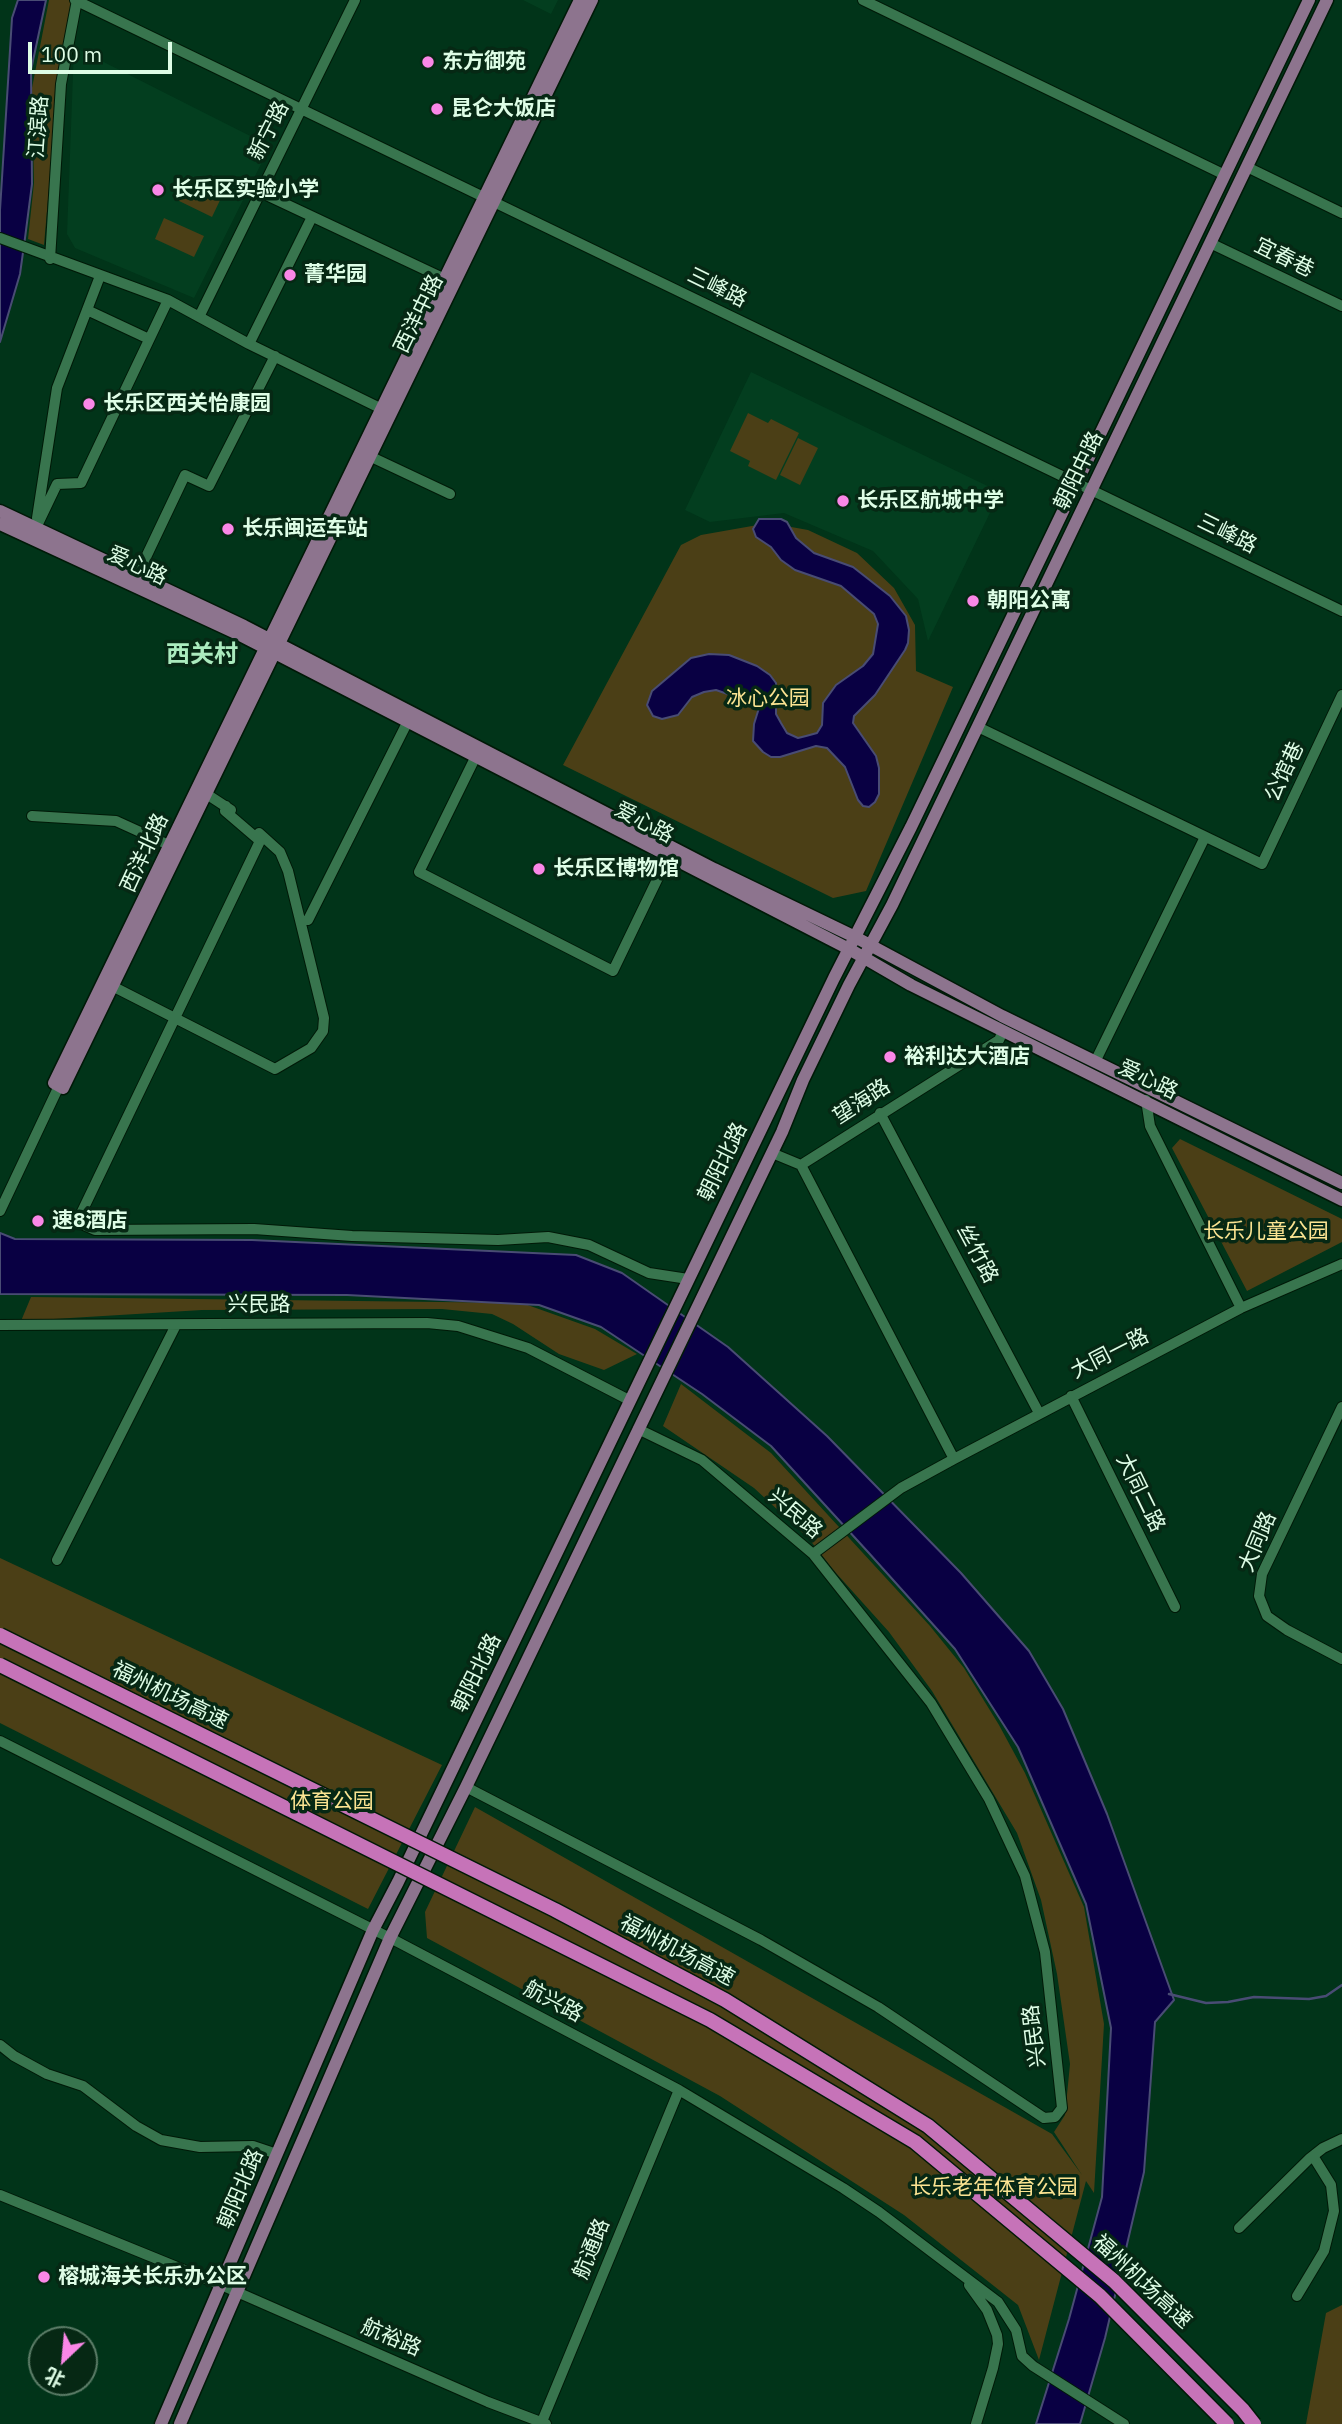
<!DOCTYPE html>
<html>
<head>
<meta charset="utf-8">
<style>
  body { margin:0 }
  #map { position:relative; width:1342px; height:2424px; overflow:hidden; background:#013419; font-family:"IBM Plex Sans","Noto Sans SC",sans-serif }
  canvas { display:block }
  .north { position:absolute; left:28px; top:2326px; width:70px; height:70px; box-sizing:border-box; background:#062814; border:2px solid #5c7d68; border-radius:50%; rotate:206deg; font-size:19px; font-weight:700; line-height:28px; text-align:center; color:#defde6 }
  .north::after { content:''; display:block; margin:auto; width:24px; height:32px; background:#fa87e7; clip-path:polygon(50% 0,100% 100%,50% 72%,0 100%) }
  .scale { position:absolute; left:28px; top:42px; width:144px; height:32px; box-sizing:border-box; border:4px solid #defde6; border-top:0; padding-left:9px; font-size:21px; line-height:24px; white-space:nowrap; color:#defde6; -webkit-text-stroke:5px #062814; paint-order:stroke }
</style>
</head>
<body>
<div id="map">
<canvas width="1342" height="2424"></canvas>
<div class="north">北</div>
<div class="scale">100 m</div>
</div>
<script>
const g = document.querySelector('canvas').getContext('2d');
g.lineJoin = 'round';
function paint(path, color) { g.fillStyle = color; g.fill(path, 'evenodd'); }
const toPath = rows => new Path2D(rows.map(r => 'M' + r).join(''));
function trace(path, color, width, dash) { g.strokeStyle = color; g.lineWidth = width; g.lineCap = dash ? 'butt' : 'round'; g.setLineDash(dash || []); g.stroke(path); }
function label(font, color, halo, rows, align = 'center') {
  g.font = font + ' "IBM Plex Sans","Noto Sans SC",sans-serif'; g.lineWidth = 7; g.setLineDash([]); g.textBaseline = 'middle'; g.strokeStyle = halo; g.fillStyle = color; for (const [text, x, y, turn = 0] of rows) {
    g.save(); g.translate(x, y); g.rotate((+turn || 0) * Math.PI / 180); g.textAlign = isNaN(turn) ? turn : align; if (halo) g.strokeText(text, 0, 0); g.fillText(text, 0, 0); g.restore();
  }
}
paint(toPath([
  [523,0,558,0,551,14],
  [74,47,270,146,194,298,75,248,67,234],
  [751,372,1000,492,928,641,918,599,873,551,784,513,710,522,685,510]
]), '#033e1f');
paint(toPath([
  [49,0,73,0,68,17,54,130,44,245,28,239,34,183,32,88],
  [183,178,222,196,212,217,173,198],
  [164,218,204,236,194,257,155,239],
  [748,413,768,423,771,419,799,433,776,480,748,466,750,461,730,451],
  [798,438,818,448,800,485,780,475],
  [769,523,808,530,857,553,894,588,915,625,916,671,953,687,866,891,833,898,563,765,681,545,701,535],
  [1180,1139,1342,1219,1342,1242,1247,1291,1172,1148],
  [31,1297,522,1303,595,1329,637,1354,604,1370,559,1354,513,1324,492,1314,442,1309,202,1310,21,1321],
  [681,1384,771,1453,930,1626,964,1668,999,1725,1025,1773,1084,1907,1104,2024,1094,2193,1086,2181,1039,2360,1018,2305,904,2215,720,2096,427,1938,425,1912,475,1807,1052,2134,1082,2175,1054,2132,1065,2115,1070,2064,1057,1974,1041,1900,1017,1833,932,1691,889,1632,836,1573,809,1539,754,1488,663,1426],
  [0,1558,442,1765,368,1909,0,1723],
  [1342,2305,1342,2424,1306,2424,1326,2313]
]), '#4b3f16');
const water = toPath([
  [18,0,46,0,31,70,32,184,25,238,20,274,0,342,0,210,12,18,18,0],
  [759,519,781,519,787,522,796,538,814,553,853,567,890,596,906,616,909,630,908,643,905,650,875,695,854,716,853,723,876,756,879,768,879,794,875,802,869,807,863,806,858,800,845,767,827,748,816,746,780,757,771,757,763,752,753,741,754,724,759,708,758,701,749,695,736,697,716,690,704,692,692,697,678,715,662,719,653,716,647,705,652,691,691,658,709,654,729,655,757,666,770,675,776,683,776,714,781,723,787,733,798,738,806,736,817,733,822,725,823,703,836,685,863,666,873,654,878,624,874,614,841,586,795,570,781,560,771,547,756,537,753,529,759,519],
  [0,1233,15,1239,252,1240,576,1255,622,1273,728,1347,827,1436,961,1573,1029,1651,1063,1709,1107,1814,1174,2000,1155,2022,1144,2172,1105,2338,1080,2424,1036,2424,1069,2319,1102,2197,1111,2028,1086,1904,1018,1747,955,1649,868,1552,771,1446,702,1394,601,1327,539,1305,347,1295,0,1294,0,1233]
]);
paint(water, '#090043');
trace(water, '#494c74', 2);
trace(toPath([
  [1169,1994,1206,2003,1228,2002,1254,1997,1309,1999,1326,1996,1342,1985]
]), '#494c74', 2.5);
const minor = toPath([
  [75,0,1342,611],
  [863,0,1225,175],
  [1247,167,1342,213],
  [260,192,445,279],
  [0,238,168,300,249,344,382,409],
  [1210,243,1342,306],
  [50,259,61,84,77,0],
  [87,310,149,339],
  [199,317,355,0],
  [249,344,312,217],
  [365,454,450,494],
  [37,518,57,388,100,276],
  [34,532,57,484,81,483,168,300],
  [137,576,185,475,209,486,275,356],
  [978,727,1262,864,1342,695],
  [476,756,419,872,613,971,668,857],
  [205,793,231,810],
  [226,806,225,811,260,841,77,1222,95,1230,254,1229,352,1236,498,1240,548,1237,589,1245,649,1273,688,1279],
  [32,816,116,821,171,846],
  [308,920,408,721],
  [112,986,275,1069,311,1048,323,1031,324,1018,288,871,280,852,259,833],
  [1095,1062,1205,837],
  [1146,1100,1150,1126,1241,1308],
  [880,1113,1039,1413],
  [772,1153,801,1165,999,1040,1003,1031],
  [801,1165,954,1459],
  [0,1211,59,1086],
  [0,1325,427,1323,458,1326,528,1348,629,1400],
  [1071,1396,1175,1607],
  [1342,1407,1262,1574,1259,1596,1267,1616,1287,1630,1342,1659],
  [813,1554,901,1488,954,1459,1241,1308,1342,1264],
  [57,1560,176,1325],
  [0,1741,396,1941,679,2090,843,2188,879,2212,998,2302,1016,2330,1022,2356,1033,2366,1124,2424],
  [466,1787,761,1940,878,2007,1044,2118,1055,2117,1062,2108,1045,1952,1025,1876,989,1799,931,1703,813,1554,702,1460,638,1429],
  [0,2045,14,2056,47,2074,83,2086,136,2126,161,2140,200,2147,253,2146,277,2154],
  [0,2195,221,2285,488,2402,546,2424],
  [1239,2228,1309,2159,1323,2148,1342,2139],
  [969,2285,987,2310,997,2335,998,2344,993,2368,976,2424],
  [1297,2296,1324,2251,1334,2211,1331,2185,1313,2156],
  [541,2424,679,2090]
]);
const major = toPath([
  [580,0,54,1083,63,1088,592,0],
  [0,511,244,626,714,869,855,937,1002,1016,1342,1183],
  [0,524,238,634,849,949,911,985,1342,1200],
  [161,2424,373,1930,398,1882,834,978,911,827,1309,0],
  [180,2424,390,1938,466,1787,782,1132,803,1080,849,985,892,905,1327,0]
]);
trace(minor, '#001907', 12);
trace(major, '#001907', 15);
trace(minor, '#38754e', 10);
trace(major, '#8d748e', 12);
const highwayBridge = toPath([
  [0,1635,555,1910,725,2000,928,2126,1114,2281,1243,2410,1254,2424],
  [0,1665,710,2020,915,2142,1100,2296,1227,2424]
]);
trace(highwayBridge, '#001907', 17, []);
trace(highwayBridge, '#c673b8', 14);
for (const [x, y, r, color] of [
  [428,62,7,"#fa87e7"],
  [437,109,7,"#fa87e7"],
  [158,190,7,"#fa87e7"],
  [290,275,7,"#fa87e7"],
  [89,404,7,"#fa87e7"],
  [843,501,7,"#fa87e7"],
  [228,529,7,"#fa87e7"],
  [973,601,7,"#fa87e7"],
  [539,869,7,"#fa87e7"],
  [890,1057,7,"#fa87e7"],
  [38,1221,7,"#fa87e7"],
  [44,2277,7,"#fa87e7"]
]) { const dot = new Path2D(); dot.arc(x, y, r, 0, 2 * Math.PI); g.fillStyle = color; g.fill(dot); trace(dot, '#062814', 2.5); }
label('bold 21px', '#defde6', '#062814', [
  ["东方御苑",442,62],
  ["昆仑大饭店",451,109],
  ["长乐区实验小学",172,190],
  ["菁华园",304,275],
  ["长乐区西关怡康园",103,404],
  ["长乐区航城中学",857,501],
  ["长乐闽运车站",242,529],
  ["朝阳公寓",987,601],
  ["长乐区博物馆",553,869],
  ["裕利达大酒店",904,1057],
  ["速8酒店",52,1221],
  ["榕城海关长乐办公区",58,2277]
], 'left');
label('21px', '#defde6', '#062814', [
  ["江滨路",39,127,-86],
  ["新宁路",269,131,-63],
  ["宜春巷",1284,258,26],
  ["三峰路",717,288,26],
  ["西洋中路",419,314,-64],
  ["朝阳中路",1079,471,-64],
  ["三峰路",1227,534,26],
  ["爱心路",137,566,25],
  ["公馆巷",1285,772,-65],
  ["爱心路",644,823,28],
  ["西洋北路",145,853,-65],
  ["爱心路",1148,1080,26],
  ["望海路",862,1102,-33],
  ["朝阳北路",723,1162,-64],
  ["丝竹路",977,1254,62],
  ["兴民路",259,1305],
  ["大同一路",1110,1354,-27],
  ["大同二路",1140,1493,64],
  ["兴民路",795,1514,41],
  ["大同路",1258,1542,-67],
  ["朝阳北路",477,1673,-64],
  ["福州机场高速",170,1696,26],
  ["福州机场高速",677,1951,28],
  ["航兴路",553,2002,28],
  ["兴民路",1035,2036,-97],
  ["朝阳北路",241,2189,-67],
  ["航通路",592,2249,-68],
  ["福州机场高速",1142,2282,43],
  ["航裕路",391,2338,23]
]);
label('21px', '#fce492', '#062814', [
  ["冰心公园",768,699],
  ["长乐儿童公园",1266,1232],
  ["体育公园",332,1802],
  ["长乐老年体育公园",994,2188]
]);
label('bold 24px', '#abebbe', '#062814', [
  ["西关村",202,655]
]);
</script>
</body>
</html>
